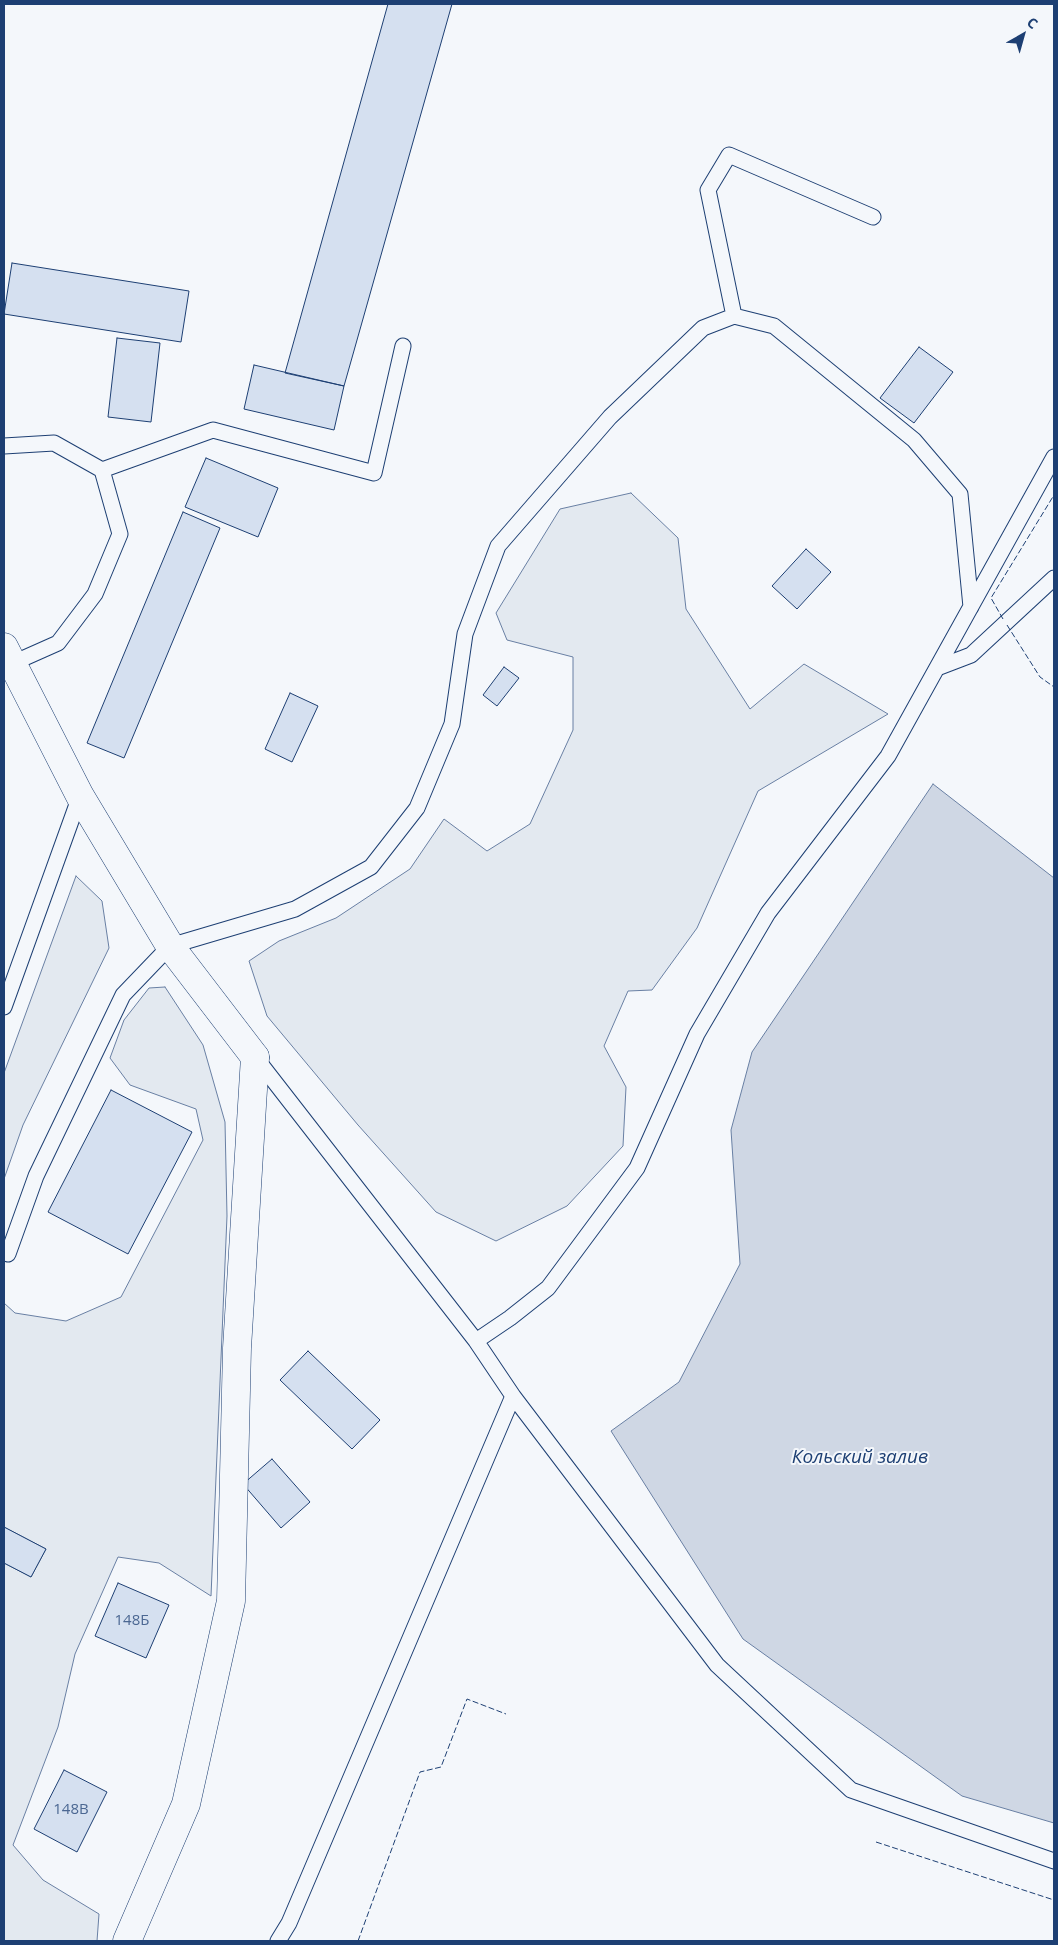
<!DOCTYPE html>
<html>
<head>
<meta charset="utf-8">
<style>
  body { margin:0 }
  #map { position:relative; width:1058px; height:1945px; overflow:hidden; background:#f4f7fb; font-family:"Open Sans",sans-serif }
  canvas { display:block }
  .frame { position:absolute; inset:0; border:5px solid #1d3f73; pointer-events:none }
  .north { position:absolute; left:998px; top:10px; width:50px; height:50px; -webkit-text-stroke:4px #f4f7fb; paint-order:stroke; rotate:38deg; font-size:14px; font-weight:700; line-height:20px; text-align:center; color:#1d3f73 }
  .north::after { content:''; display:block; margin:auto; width:18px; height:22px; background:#1d3f73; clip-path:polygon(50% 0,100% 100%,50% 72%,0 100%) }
</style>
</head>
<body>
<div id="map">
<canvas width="1058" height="1945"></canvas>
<div class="frame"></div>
<div class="north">С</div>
</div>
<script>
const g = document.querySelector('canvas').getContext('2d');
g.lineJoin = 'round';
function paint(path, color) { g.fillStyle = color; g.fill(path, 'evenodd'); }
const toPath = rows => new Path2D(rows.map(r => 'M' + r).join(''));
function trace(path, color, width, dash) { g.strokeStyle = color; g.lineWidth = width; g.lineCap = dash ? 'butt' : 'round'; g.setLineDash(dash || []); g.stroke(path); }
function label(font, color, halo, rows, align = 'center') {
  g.font = font + ' "Open Sans",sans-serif'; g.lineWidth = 4; g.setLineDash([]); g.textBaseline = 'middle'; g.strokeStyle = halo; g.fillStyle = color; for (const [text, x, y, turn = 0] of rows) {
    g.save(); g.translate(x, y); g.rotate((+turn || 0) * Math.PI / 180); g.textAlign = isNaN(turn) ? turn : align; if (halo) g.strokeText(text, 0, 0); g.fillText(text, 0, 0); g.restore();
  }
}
const green = toPath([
  [631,493,678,538,686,609,750,709,804,664,888,714,758,791,697,928,652,990,628,991,604,1046,626,1087,623,1146,567,1206,496,1241,436,1212,358,1125,267,1016,249,961,279,941,336,918,410,869,444,819,487,851,530,824,573,730,573,657,507,640,496,613,560,509,631,493],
  [76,876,102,901,109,948,23,1125,4,1179,4,1073,76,876],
  [165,987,203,1045,225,1122,227,1216,211,1596,159,1563,118,1557,75,1654,58,1727,13,1845,43,1880,99,1914,97,1941,4,1941,4,1563,31,1577,46,1549,4,1527,4,1303,15,1313,66,1321,121,1297,203,1140,196,1109,130,1085,110,1058,124,1020,149,988,165,987]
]);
paint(green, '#e3e9f0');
trace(green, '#687fa3', 1);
const water = toPath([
  [933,784,1054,878,1054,1823,962,1796,743,1639,611,1431,679,1382,740,1264,731,1130,752,1052,933,784]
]);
paint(water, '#cfd7e4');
trace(water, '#687fa3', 1);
const building = toPath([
  [388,4,452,4,344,386,285,373,388,4],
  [12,263,189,291,181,342,4,314,12,263],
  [117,338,160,343,151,422,108,417,117,338],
  [919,347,953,372,914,423,880,398,919,347],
  [254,365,344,386,334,430,244,409,254,365],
  [206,458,278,488,258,537,185,507,206,458],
  [183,512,220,528,124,758,87,743,183,512],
  [806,549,831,572,797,609,772,586,806,549],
  [504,667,519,678,497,706,483,695,504,667],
  [290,693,318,706,292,762,265,749,290,693],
  [111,1090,192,1132,128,1254,48,1212,111,1090],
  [308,1351,380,1420,352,1449,280,1380,308,1351],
  [272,1459,310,1502,281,1528,243,1484,272,1459],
  [4,1527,46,1549,31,1577,4,1563,4,1527],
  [118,1583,169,1605,146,1658,95,1636,118,1583],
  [64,1770,107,1792,77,1852,34,1829,64,1770]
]);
paint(building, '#d5e0f0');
trace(building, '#1d3f73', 1);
const service = toPath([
  [734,316,708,190,729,155,873,217],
  [4,446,54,443,102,470,120,534,95,594,58,643,13,663],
  [102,470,213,430,374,473,403,346],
  [937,668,971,655,1054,578],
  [4,1007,80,796],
  [256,1058,476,1341,513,1396,289,1923,278,1941],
  [8,1254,36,1176,123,995,170,946,295,909,371,867,417,808,452,724,465,634,498,546,610,417,703,328,734,316,774,326,914,440,960,494,971,607],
  [476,1341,510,1318,548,1288,637,1168,697,1034,768,913,888,756,1054,457],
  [513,1396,717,1665,851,1790,1054,1861]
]);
const minor = toPath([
  [127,1941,186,1804,231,1601,237,1348,255,1057]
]);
const tertiary = toPath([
  [4,647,80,796,170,946,255,1057]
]);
trace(service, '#1d3f73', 17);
trace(minor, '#1d3f73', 29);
trace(tertiary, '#1d3f73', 29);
trace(service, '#f4f7fb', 15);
trace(minor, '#f4f7fb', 28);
trace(tertiary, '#f4f7fb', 28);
trace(toPath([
  [1003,619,991,598,1054,495],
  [1007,625,1040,677,1054,687],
  [876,1842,1054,1900],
  [358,1941,420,1772,441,1767,467,1699,506,1714]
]), '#1d3f73', 1, [6, 2.5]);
label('15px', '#4b6792', null, [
  ["148Б",132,1621],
  ["148В",71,1810]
]);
label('italic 19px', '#1d3f73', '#f4f7fb', [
  ["Кольский залив",860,1458]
]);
</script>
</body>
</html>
